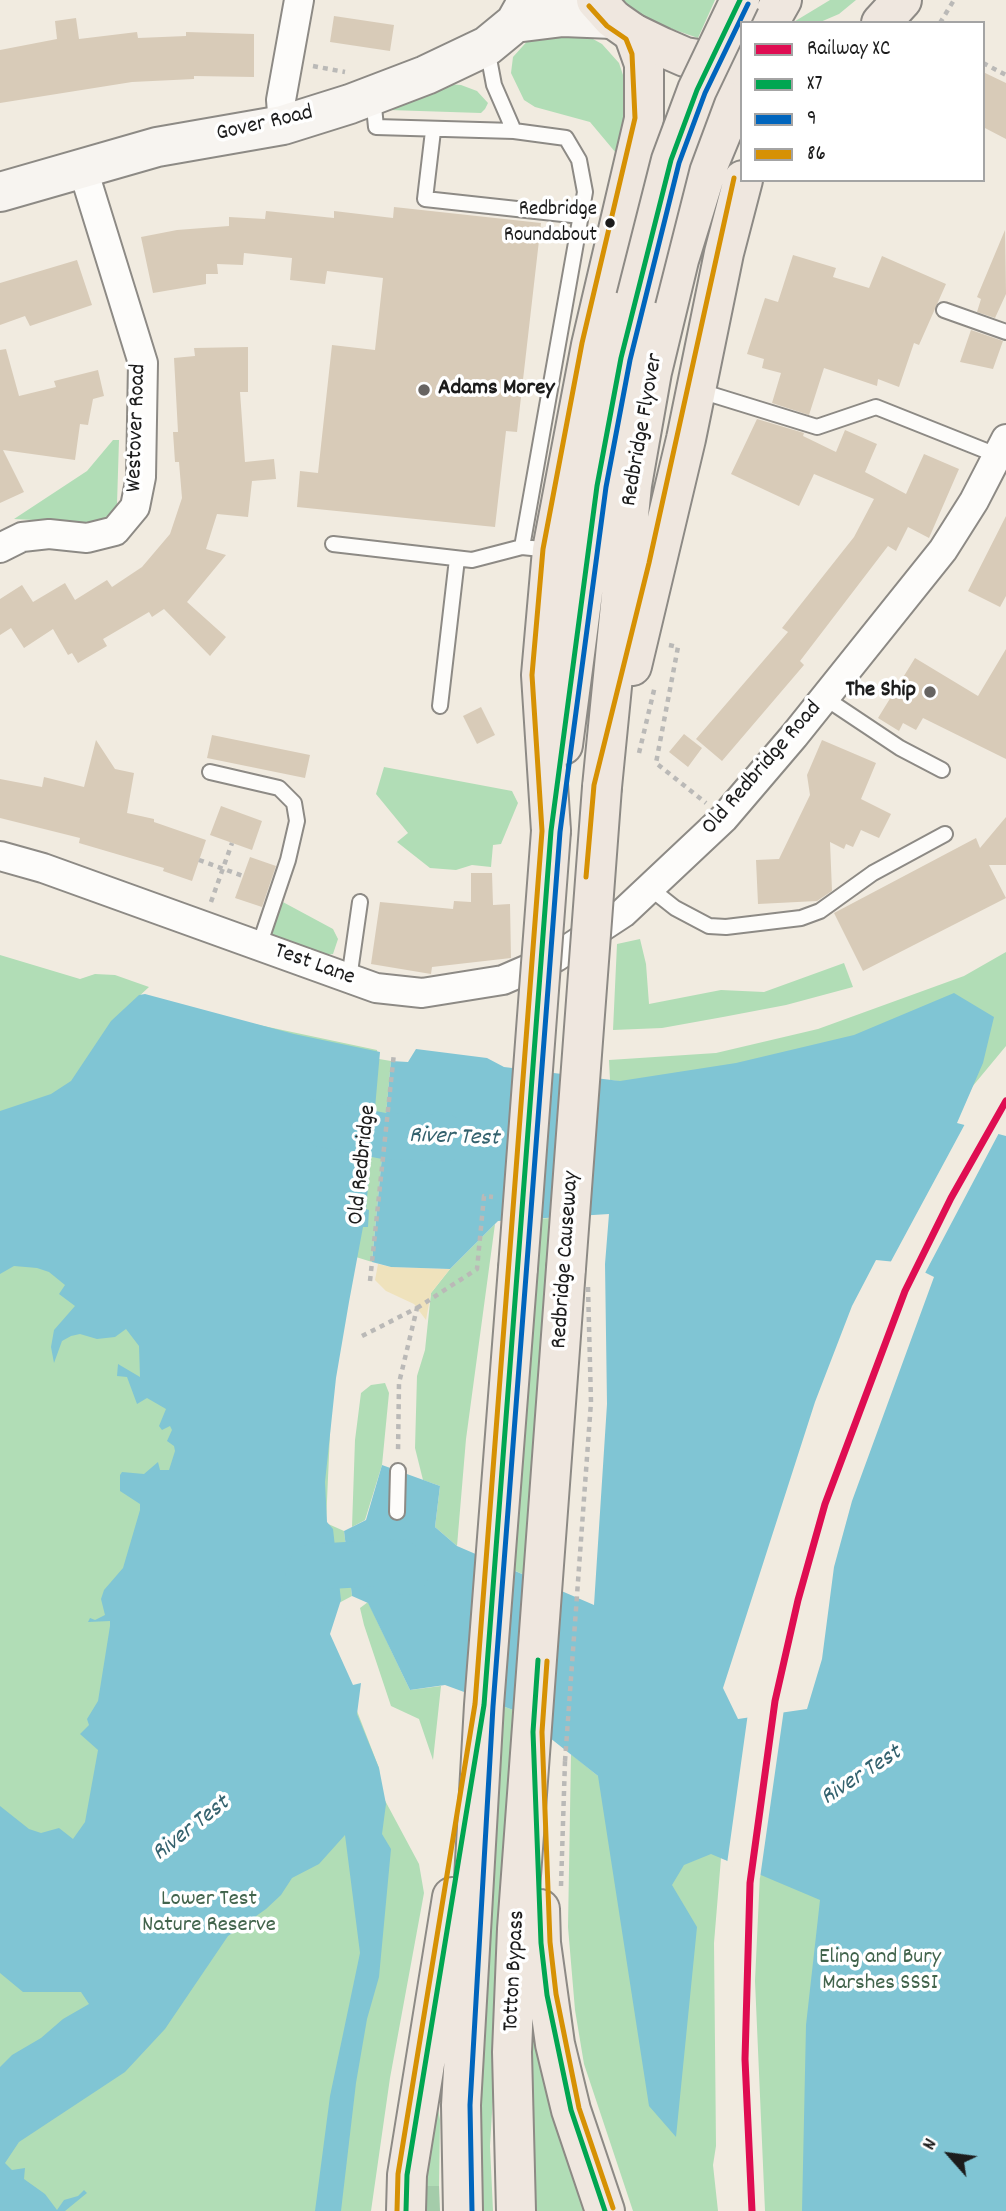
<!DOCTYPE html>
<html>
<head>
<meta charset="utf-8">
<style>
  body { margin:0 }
  #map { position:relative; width:1006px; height:2211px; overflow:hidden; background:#f1ebe0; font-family:Dekko,sans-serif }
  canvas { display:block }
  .legend { position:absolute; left:740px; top:21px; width:245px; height:161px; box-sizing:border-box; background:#fff; border:2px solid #a4a4a4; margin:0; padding:9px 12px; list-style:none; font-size:21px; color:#1c1c1c }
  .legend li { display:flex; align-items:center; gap:14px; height:35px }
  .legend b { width:35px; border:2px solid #a4a4a4 }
  .north { position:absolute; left:915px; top:2120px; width:70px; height:70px; -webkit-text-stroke:5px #fff; paint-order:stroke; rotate:298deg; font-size:19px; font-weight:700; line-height:28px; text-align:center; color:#1c1c1c }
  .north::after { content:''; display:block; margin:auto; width:24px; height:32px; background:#1c1c1c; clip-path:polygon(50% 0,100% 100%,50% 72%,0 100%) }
</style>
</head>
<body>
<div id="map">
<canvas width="1006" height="2211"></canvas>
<ul class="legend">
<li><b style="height:9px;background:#df0d52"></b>Railway XC</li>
<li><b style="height:9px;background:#00a651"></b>X7</li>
<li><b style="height:9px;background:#0065bd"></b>9</li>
<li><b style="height:9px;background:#d69104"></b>86</li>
</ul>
<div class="north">N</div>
</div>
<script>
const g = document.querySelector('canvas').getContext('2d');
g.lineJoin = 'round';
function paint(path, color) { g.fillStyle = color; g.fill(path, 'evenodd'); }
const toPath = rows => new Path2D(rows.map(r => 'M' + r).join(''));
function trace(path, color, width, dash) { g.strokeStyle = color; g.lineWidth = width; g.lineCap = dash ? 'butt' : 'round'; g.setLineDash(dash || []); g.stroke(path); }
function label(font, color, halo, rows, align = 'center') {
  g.font = font + ' Dekko,sans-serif'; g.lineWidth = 7; g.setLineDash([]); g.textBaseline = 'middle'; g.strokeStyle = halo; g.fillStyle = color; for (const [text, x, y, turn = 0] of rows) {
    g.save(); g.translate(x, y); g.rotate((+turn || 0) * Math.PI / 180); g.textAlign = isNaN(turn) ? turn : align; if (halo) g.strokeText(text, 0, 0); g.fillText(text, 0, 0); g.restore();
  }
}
paint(toPath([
  [622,0,715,0,698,38,646,20],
  [830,0,856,0,839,14,818,23,792,23],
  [584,34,602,44,619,63,627,87,626,113,616,153,590,122,535,107,524,100,511,73,513,57,531,37],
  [447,84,461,85,477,91,488,103,485,109,481,113,389,110],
  [113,440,119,440,117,504,110,515,92,523,14,519,87,471],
  [384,767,512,791,518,803,501,844,493,845,491,867,472,865,456,870,430,868,397,842,408,833,376,794],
  [281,901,333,929,338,939,333,954,324,955,271,934],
  [640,939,646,964,649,1004,721,990,764,992,844,963,853,987,786,1005,723,1017,662,1028,613,1030,617,944],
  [1006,952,1006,1046,972,1087,956,1123,610,1080,609,1060,716,1053,818,1029,964,976],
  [0,955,80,979,95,974,115,975,149,987,136,999,377,1050,379,1059,391,1061,372,1262,356,1257,332,1388,326,1523,344,1531,352,1596,337,1604,328,1636,379,1768,381,1793,419,1864,424,1893,390,2078,371,2211,0,2211],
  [551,1218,529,1577,511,1569,535,1219],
  [495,1224,466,1439,457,1546,435,1527,440,1486,423,1480,415,1448,417,1376,425,1350,431,1293,450,1269],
  [385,1383,389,1393,382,1465,365,1520,352,1527,355,1440,361,1393,371,1385],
  [368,1602,410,1690,441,1686,433,1760,419,1719,391,1706,364,1625,360,1608],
  [497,1704,516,1711,490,2146,493,2211,474,2211],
  [571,1754,598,1776,857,1847,1006,2211,765,2211,755,1981,760,1874,721,1858,714,1943,716,2146,713,2165,718,2211,633,2211,584,2064,575,2010,568,1927],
  [532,2019,590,2211,529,2211,526,2126],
  [432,2106,438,2108,440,2120,439,2186,416,2186]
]), '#b1ddb6');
paint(toPath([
  [416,2186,439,2186,440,2211,415,2211]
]), '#a4ccaa');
paint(toPath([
  [378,1264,391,1267,450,1269,431,1293,426,1320,414,1304,386,1291,375,1280]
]), '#efe2bc');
paint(toPath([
  [954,993,994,1017,983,1063,957,1123,1006,1136,1006,2211,802,2211,806,2025,820,1900,711,1854,684,1865,672,1885,697,1927,676,2137,649,2106,598,1776,516,1711,445,1685,410,1690,368,1603,352,1596,344,1531,366,1520,382,1465,440,1486,435,1527,457,1546,594,1605,607,1404,605,1264,609,1214,498,1221,450,1269,391,1267,372,1262,391,1061,408,1062,416,1049,487,1058,504,1067,620,1081,736,1063,854,1035],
  [876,1260,906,1263,934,1277,852,1501,834,1567,822,1659,807,1709,738,1719,723,1688,815,1402,852,1306],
  [145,994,294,1034,380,1052,366,1209,369,1210,368,1227,363,1227,349,1302,336,1378,325,1482,327,1522,333,1529,341,1600,330,1634,353,1685,361,1683,357,1714,379,1768,386,1804,382,1834,391,1849,379,1977,367,2019,356,2083,341,2211,315,2211,330,2096,360,1953,345,1835,319,1864,292,1878,281,1895,266,1909,228,1936,165,2029,125,2072,19,2142,5,2163,12,2170,25,2168,24,2179,45,2194,57,2210,64,2200,78,2196,84,2190,87,2193,65,2211,0,2211,0,2067,12,2055,41,2038,63,2019,89,2004,81,1992,23,1992,0,1973,0,1806,29,1829,41,1833,59,1828,73,1839,85,1822,98,1750,80,1734,89,1725,87,1719,98,1701,110,1626,110,1621,88,1622,90,1618,95,1620,105,1615,101,1599,104,1590,123,1568,140,1510,140,1504,120,1491,120,1475,122,1472,144,1474,158,1462,160,1470,169,1470,175,1451,174,1446,167,1441,172,1430,170,1426,162,1430,159,1426,166,1409,147,1398,137,1404,127,1377,117,1376,118,1364,140,1377,139,1346,126,1329,115,1337,97,1339,80,1334,71,1336,62,1341,54,1363,51,1347,54,1330,75,1306,59,1294,65,1285,49,1272,37,1268,14,1266,0,1274,0,1111,51,1094,71,1081,111,1021,139,995]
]), '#80c5d4');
paint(toPath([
  [966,1122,1000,1131,924,1275,905,1266,889,1265],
  [784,1709,760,1878,727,1864,748,1713]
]), '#f1ebe0');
trace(toPath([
  [313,1122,384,1136,446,1138],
  [301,1601,312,1567,399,1562,406,1572]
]), '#80c5d4', 46);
paint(toPath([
  [334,16,394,25,390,51,330,42],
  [76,18,79,39,137,32,138,38,186,36,186,32,254,34,254,77,194,76,194,79,132,82,0,103,0,50,57,39,55,21],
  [983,72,1006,83,1006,139,983,127],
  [394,207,541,223,517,432,506,431,495,527,297,507,300,471,318,473,332,345,375,350,383,278,327,271,325,284,290,280,292,258,244,253,243,265,217,264,218,274,206,274,206,284,153,293,141,237,177,230,229,226,229,217,265,219,266,211,334,218,334,211,393,218],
  [1005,230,1006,294,995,318,977,312,981,299,977,297],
  [793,255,836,268,833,277,869,288,882,256,946,284,919,345,914,343,899,387,878,379,877,386,824,368,809,415,772,403,781,373,762,368,764,359,747,354,765,298,778,302],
  [77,260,92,305,30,326,25,316,0,325,0,283],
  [971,330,1003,341,993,369,960,362],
  [248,347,248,392,240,392,245,462,274,459,276,479,252,481,248,517,217,514,206,549,226,555,187,602,226,637,210,656,164,609,152,617,149,612,103,639,107,646,78,663,72,653,68,655,53,629,24,648,11,628,0,635,0,599,22,585,33,602,65,583,75,600,107,580,112,587,142,567,170,534,182,498,179,462,175,462,173,432,178,432,174,358,195,356,194,348],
  [6,349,19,396,56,387,54,381,98,370,104,396,93,399,88,425,80,424,75,460,3,450,24,492,0,503,0,350],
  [757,419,804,433,803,436,836,452,845,430,877,444,865,472,906,494,924,454,959,469,929,538,908,527,896,551,888,546,800,661,804,665,722,761,696,739,788,632,782,628,854,537,874,499,814,474,799,506,731,474],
  [1006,516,1006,596,1000,607,968,591],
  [1006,649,1006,759,923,718,916,730,903,723,899,731,878,718,915,658,978,696],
  [481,707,495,735,477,744,463,716],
  [684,734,702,748,688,767,669,752],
  [212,735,310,755,305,778,207,758],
  [96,740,115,769,134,773,127,813,154,819,154,822,206,840,192,881,163,871,164,868,79,843,80,838,0,818,0,779,42,787,44,777,84,787],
  [822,740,876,763,861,799,891,814,879,838,861,830,853,847,846,844,844,849,830,842,832,891,817,901,758,904,756,860,779,859,810,795,807,775],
  [221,806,262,821,252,850,210,835],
  [1006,817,1006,865,989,865,1006,898,863,971,834,913,976,838,980,848],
  [250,857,276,866,262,907,235,898],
  [471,873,492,873,493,905,510,904,511,958,432,967,431,974,371,964,380,902,453,909,454,901,471,902]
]), '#d8cbb8');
const lane = toPath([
  [487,48,494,85,514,131,566,138,579,160,585,192,522,547,551,550],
  [373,97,376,127,514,131],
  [433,131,425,199,581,216],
  [944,310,1006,332],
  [697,390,817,427,876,407,999,456],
  [333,544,472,560,522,547],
  [825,698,900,748,942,770],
  [440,706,457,559],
  [210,772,279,788,294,803,297,821,288,860,259,946],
  [651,889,675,908,709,926,726,927,801,918,820,911,873,873,945,834],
  [349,979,360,902],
  [397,1512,398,1471]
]);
const street = toPath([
  [283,125,281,100,299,0],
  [0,548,22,537,49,534,87,538,115,531,135,507,141,477,143,363,82,166],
  [0,856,43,868,376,988,422,993,503,980,556,957,623,913,724,818,794,736,943,550,974,501,1006,439]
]);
const secondary = toPath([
  [515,23,563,17,613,19],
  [0,192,157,147,283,125,350,104,426,75,487,46,515,23,528,0]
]);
const primary = toPath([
  [769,23,782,0],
  [632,666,686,439,724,253,743,180],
  [563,745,597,486,621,358,636,298],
  [602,787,632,485,652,372,679,260,708,166,742,84],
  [551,831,541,675,552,550,591,345,644,119,644,64,633,33],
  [540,1909,541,1943,555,2044,571,2110,605,2211],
  [406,2211,407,2175,452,1897],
  [463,2211,461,2105,484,1705,518,1268],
  [516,2211,512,2052,517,1929,566,1268]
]);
const highway = toPath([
  [596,0,613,19,633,33,662,47,685,57,742,66],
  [881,23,902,0]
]);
trace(lane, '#8d8a85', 18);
trace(street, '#8d8a85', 32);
trace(secondary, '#8d8a85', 42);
trace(primary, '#8d8a85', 42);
trace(highway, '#8d8a85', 42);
trace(toPath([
  [940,23,954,0],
  [983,63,1006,75],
  [313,66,345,72],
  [669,645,678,647,656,763,706,803],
  [639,753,655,686],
  [199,860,243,876],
  [211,902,232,843],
  [370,1281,394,1053],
  [417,1308,477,1269,484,1196,493,1197],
  [362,1336,417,1308,399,1383,398,1453],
  [561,1886,565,1761]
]), '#bab9b7', 4.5, [5, 5]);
trace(lane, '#fdfcfa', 14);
trace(street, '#fdfcfa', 28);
trace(secondary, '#f7f4f0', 38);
trace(primary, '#efe7df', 38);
trace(highway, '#efe7df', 38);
const primaryBridge = toPath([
  [636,298,671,160,697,90,740,0],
  [518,1268,551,831],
  [566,1268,602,787]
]);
trace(primaryBridge, '#8d8a85', 42, []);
trace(toPath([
  [565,1761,591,1402,588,1287]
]), '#bab9b7', 4.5, [5, 5]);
trace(primaryBridge, '#efe7df', 38);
trace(toPath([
  [538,1660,533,1732,541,1943,547,1995,571,2110,605,2211],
  [406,2211,407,2175,484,1705,551,831,597,486,621,358,671,160,697,90,740,0]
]), '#00a651', 5);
trace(toPath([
  [472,2211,470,2105,493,1706,560,832,606,487,630,360,679,163,705,93,748,4]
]), '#0065bd', 5);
trace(toPath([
  [586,877,594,785,649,563,734,178],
  [547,1661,542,1732,550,1942,556,1994,579,2108,613,2208],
  [397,2211,398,2174,475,1704,542,831,532,675,543,549,582,343,635,118,632,54,626,39,607,26,589,6]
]), '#d69104', 5);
trace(toPath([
  [752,2211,745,2059,750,1883,775,1701,798,1600,825,1504,905,1291,951,1198,1006,1101]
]), '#df0d52', 7);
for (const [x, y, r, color] of [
  [610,223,6,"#1c1c1c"],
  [424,390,7,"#676461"],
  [930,692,7,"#676461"]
]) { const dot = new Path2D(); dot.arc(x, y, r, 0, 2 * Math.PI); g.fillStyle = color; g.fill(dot); trace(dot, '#fff', 2.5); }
label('21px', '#1c1c1c', '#fff', [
  ["Redbridge",597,211],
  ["Roundabout",597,237]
], 'right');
label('23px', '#1c1c1c', '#fff', [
  ["Gover Road",265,125,-13],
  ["Westover Road",138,428,-88],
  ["Redbridge Flyover",644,430,-80],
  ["Old Redbridge Road",763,769,-49],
  ["Test Lane",314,966,20],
  ["Old Redbridge",364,1165,-84],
  ["Redbridge Causeway",567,1260,-86],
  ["Totton Bypass",516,1971,-87]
]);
label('bold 23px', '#1c1c1c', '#fff', [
  ["Adams Morey",438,390],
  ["The Ship",916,692,"right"]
], 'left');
label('23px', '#42644c', '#fff', [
  ["Lower Test",209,1901],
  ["Nature Reserve",209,1927],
  ["Eling and Bury",880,1959],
  ["Marshes SSSI",880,1985]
]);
label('italic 24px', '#33616d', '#fff', [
  ["River Test",454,1139,2],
  ["River Test",862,1777,-33],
  ["River Test",192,1830,-38]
]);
</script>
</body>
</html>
